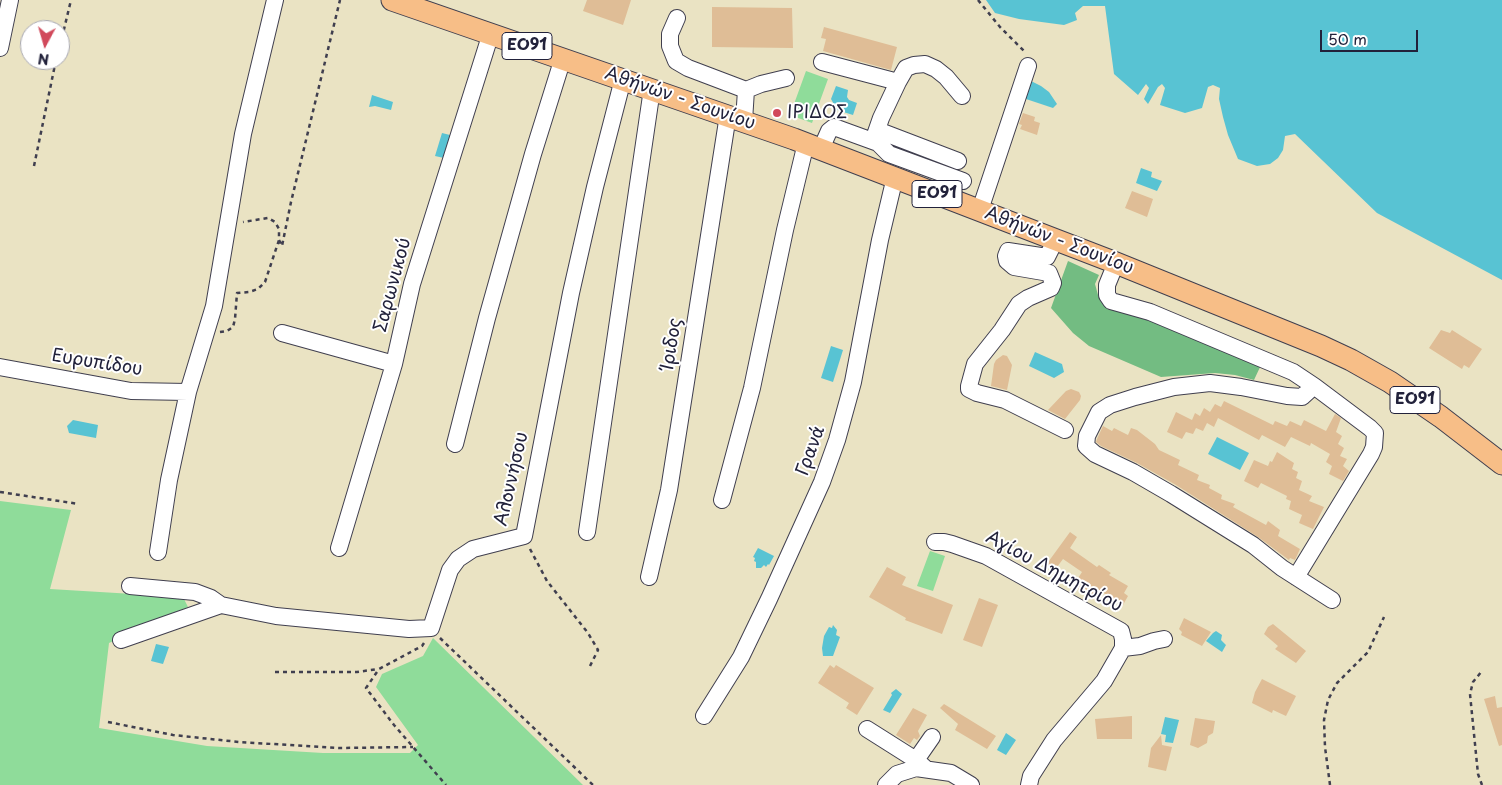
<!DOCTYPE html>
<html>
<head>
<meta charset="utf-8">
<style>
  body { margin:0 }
  #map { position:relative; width:1502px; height:785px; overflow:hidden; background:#eae3c3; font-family:"Playpen Sans",sans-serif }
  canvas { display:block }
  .north { position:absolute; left:20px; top:20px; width:50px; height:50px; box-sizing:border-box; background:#fff; border:1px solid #a7a7b1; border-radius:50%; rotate:186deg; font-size:14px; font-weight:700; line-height:20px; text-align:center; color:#22223b }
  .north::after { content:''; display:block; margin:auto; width:18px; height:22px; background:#d1495b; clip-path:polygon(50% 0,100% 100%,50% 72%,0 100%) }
  .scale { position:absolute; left:1320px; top:30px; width:98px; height:22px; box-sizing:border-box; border:2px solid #22223b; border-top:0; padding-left:6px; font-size:15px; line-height:18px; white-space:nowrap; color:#22223b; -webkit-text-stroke:4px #fff; paint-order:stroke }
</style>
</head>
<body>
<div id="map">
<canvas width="1502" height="785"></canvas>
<div class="north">N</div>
<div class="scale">50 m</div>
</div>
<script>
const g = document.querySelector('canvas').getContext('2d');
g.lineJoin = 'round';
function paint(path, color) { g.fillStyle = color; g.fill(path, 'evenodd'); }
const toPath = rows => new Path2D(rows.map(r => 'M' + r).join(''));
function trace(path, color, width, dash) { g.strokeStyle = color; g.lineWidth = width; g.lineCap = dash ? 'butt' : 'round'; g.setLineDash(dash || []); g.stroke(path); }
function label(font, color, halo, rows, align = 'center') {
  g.font = font + ' "Playpen Sans",sans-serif'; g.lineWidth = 4; g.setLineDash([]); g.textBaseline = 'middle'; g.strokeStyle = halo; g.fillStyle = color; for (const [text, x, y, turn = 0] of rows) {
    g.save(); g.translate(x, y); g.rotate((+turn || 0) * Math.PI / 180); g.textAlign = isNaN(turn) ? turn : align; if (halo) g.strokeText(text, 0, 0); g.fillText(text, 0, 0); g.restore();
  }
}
paint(toPath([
  [806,71,828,79,812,123,790,115],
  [0,501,71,510,50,589,183,597,188,607,109,643,99,728,207,746,323,753,410,753,418,745,376,687,382,674,423,656,433,638,583,785,0,785],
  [930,551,945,556,933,591,917,586]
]), '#8fdc9a');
paint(toPath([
  [1068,261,1099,275,1095,284,1098,295,1104,304,1137,314,1261,365,1254,380,1235,375,1215,373,1161,377,1089,346,1073,333,1051,308]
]), '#73bc82');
paint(toPath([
  [986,0,1502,0,1502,280,1377,213,1295,134,1285,136,1283,150,1278,158,1270,164,1257,166,1238,159,1228,135,1223,117,1219,99,1220,88,1213,85,1208,87,1202,108,1185,113,1160,105,1165,88,1162,84,1158,87,1148,104,1144,99,1149,88,1146,84,1138,95,1114,74,1105,6,1083,6,1075,13,1077,20,1064,25,1019,19,995,13],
  [1029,80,1041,86,1049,92,1057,104,1053,108,1023,98],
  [836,86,848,90,847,97,849,100,857,103,853,115,837,110,831,99],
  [372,95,393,102,391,110,375,106,369,107],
  [442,133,450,135,444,158,435,156],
  [1141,168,1152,172,1151,177,1162,181,1157,191,1136,183],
  [831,346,843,350,833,382,821,378],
  [1035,352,1062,364,1064,372,1054,378,1029,366],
  [73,420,98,425,96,438,69,433,67,426],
  [1217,437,1249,453,1240,470,1208,454],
  [758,548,774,556,769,565,768,564,766,567,764,565,761,568,756,568,756,562,754,561,755,558,753,557],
  [833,625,837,630,836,635,840,637,833,656,823,656,822,648,824,636,829,627,832,628],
  [1216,631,1222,635,1221,640,1226,645,1222,652,1206,641,1213,633],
  [156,644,169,647,163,664,151,661],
  [896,689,902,694,890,713,883,710,892,695,891,693],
  [1165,717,1179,720,1173,743,1165,742,1166,735,1161,734],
  [1006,733,1016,740,1006,755,997,750]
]), '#58c3d3');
paint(toPath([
  [587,0,631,0,623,25,583,11],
  [712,7,792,8,793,48,712,47],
  [824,27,897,47,891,70,823,51,826,39,821,38],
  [1023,113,1035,117,1034,121,1040,123,1037,135,1020,129,1022,125,1019,124],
  [1132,191,1153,199,1147,217,1125,208],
  [1441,330,1450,333,1452,330,1482,349,1469,368,1464,365,1462,369,1429,348],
  [1003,355,1007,356,1012,365,1007,390,991,386,994,364,996,360],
  [1071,389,1079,392,1081,396,1080,400,1065,419,1048,410,1066,391],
  [1224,401,1273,425,1275,421,1287,426,1290,421,1301,426,1304,420,1326,431,1335,414,1341,418,1336,432,1342,436,1338,444,1344,448,1340,456,1347,459,1343,466,1349,471,1343,481,1329,474,1332,466,1326,462,1330,454,1311,443,1310,446,1291,437,1285,447,1262,435,1259,440,1218,418,1214,427,1207,423,1203,431,1196,428,1193,434,1186,432,1182,439,1167,432,1176,412,1192,420,1195,413,1200,416,1204,408,1210,412,1215,404,1221,407],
  [1103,426,1112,431,1114,428,1128,435,1131,428,1137,430,1155,444,1159,450,1180,460,1178,465,1199,475,1197,480,1210,485,1209,488,1222,495,1221,499,1235,504,1233,507,1266,525,1268,521,1280,530,1278,536,1300,549,1295,560,1290,558,1289,560,1258,537,1176,485,1137,463,1101,446,1096,442,1097,439],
  [1277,452,1294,463,1292,469,1298,472,1296,478,1302,481,1299,490,1312,496,1309,501,1324,507,1313,529,1299,523,1302,515,1289,509,1291,501,1286,499,1287,496,1261,483,1258,488,1244,481,1254,460,1268,466,1270,461,1272,462],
  [1070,532,1077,537,1070,548,1097,567,1099,565,1111,573,1109,575,1128,586,1124,593,1128,596,1123,605,1099,590,1093,600,1073,586,1082,572,1063,559,1054,571,1046,565],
  [887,567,906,577,902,585,953,605,942,634,905,620,906,618,869,597],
  [979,598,998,605,982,647,963,640],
  [1184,618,1211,632,1202,646,1181,635,1182,632,1179,629],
  [1273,624,1306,651,1296,663,1275,649,1278,646,1264,634,1268,627],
  [830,665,834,668,836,665,874,688,857,715,846,708,849,703,818,683],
  [1262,679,1296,696,1286,716,1273,710,1272,713,1252,703,1255,692],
  [1495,696,1497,708,1502,707,1502,745,1499,746,1484,699],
  [944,704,996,736,987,749,955,730,958,724,940,708],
  [913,708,927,715,918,731,920,736,917,740,914,738,910,744,896,735],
  [1132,716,1132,739,1097,739,1095,719],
  [1195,718,1215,721,1213,733,1208,736,1207,743,1198,748,1190,745],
  [1161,735,1162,745,1172,747,1166,771,1148,767,1151,748]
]), '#dfbd96');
const minor = toPath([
  [677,18,670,34,670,46,676,61,688,68,746,90,761,84,786,78],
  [0,48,10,0],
  [822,62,898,82],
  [744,121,746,90],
  [877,130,958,161],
  [873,141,881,118,898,82,906,68,914,65,925,64,936,69,946,77,962,96],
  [821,149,829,131,834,127,878,143,889,154,963,181],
  [980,210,1028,66],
  [1056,239,1047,257,1008,251,1006,256,1007,261,1014,267,1049,273,1053,283,1051,288,1028,298,1019,304,1002,330,975,364,969,386,969,389,977,393,1005,400,1065,430],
  [1116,263,1107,285,1107,295,1111,301,1150,312,1293,372,1314,386,1370,428,1375,433,1374,447,1371,454,1296,577],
  [282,333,394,364],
  [0,367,131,391,188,392],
  [1314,386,1302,397,1287,396,1241,387,1210,383,1174,387,1135,397,1110,405,1099,412,1087,436,1086,446,1095,454,1133,472,1171,494,1253,545,1282,568,1332,600],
  [455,444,487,318,533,154,563,58],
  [722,500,752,388,785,230,806,143],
  [587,532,652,89],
  [935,542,944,542,952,544,986,556,1121,631,1123,639,1123,648,1104,681,1054,740,1031,776,1029,785],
  [339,548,394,364,412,284,491,33],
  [158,552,169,480,188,392,214,306,243,134,275,0],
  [649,577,669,490,728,115],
  [130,586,195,592,211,598,221,605],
  [121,640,221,605,276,616,409,629,431,628,450,570,458,559,473,549,524,536,571,293,595,187,623,79],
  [1123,648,1140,646,1154,641,1164,639],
  [704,716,741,657,769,599,822,482,837,440,853,382,880,240,895,177],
  [867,729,916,760,925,768],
  [916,760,932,737],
  [886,785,897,774,916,768,951,773,971,785]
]);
const major = toPath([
  [392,0,794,139,1116,263,1321,346,1351,360,1390,382,1441,417,1502,464]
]);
trace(minor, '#403f4f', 18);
trace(major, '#403f4f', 23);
trace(toPath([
  [978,0,1000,27,1025,52],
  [60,46,71,0],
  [34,166,56,60],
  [279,240,282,246,291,202,340,0],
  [220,332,227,331,233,327,235,319,237,293,249,292,258,289,265,282,279,240,279,229,275,222,268,218,243,222],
  [0,492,79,504],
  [530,549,547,581,588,633,598,650,589,668],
  [440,638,593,785],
  [424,643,422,646,379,669,366,688,394,725,446,785],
  [275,672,357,672,378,669],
  [108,722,173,735,239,742,339,748,413,747],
  [1330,785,1325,747,1324,720,1328,700,1337,683,1368,652,1384,617],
  [1482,785,1478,774,1470,694,1473,682,1482,671]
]), '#403f4f', 2.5, [4, 4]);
trace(minor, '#fff', 16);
trace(major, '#f7be87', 21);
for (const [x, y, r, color] of [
  [777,113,5,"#d1495b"]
]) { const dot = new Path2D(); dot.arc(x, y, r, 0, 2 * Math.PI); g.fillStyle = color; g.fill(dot); trace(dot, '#fff', 2); }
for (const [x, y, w] of [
  [527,46,50],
  [937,194,50],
  [1415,400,50]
]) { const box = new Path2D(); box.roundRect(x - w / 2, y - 13.5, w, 27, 4); g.fillStyle = '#fff'; g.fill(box); trace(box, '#22223b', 1); }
label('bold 16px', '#22223b', null, [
  ["ΕΟ91",527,46],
  ["ΕΟ91",937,194],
  ["ΕΟ91",1415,400]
]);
label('18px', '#22223b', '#fff', [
  ["Αθήνών - Σουνίου",680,99,19],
  ["Αθήνών - Σουνίου",1059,241,21],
  ["Σαρωνικού",393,285,-75],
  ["Ίριδος",672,344,-81],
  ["Ευρυπίδου",97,363,9],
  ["Γρανά",811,451,-70],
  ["Αλοννήσου",512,479,-77],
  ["Αγίου Δημητρίου",1054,572,28]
]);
label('18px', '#22223b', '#fff', [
  ["ΙΡΙΔΟΣ",787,113]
], 'left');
</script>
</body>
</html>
